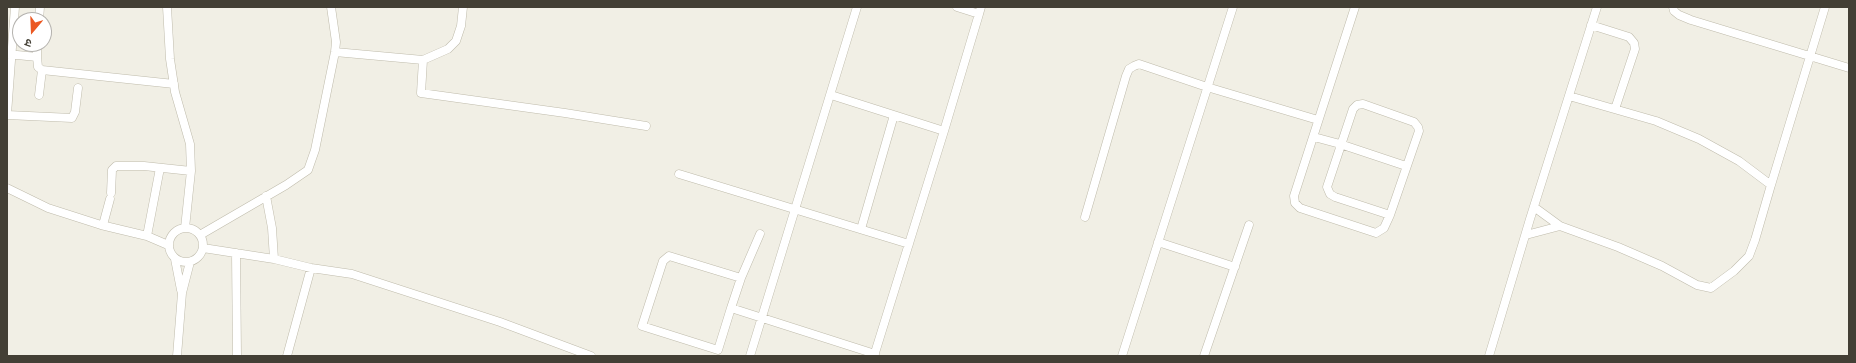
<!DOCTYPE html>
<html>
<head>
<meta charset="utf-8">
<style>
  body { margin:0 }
  #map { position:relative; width:1856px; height:363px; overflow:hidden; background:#f1efe5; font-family:"Sofia Sans Condensed","Noto Sans Devanagari",sans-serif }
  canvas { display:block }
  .frame { position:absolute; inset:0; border:8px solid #433f35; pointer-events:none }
  .north { position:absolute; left:12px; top:12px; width:40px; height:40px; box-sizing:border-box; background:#fff; border:1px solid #b4b2ae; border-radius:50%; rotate:199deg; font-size:11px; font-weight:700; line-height:16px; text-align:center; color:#433f35 }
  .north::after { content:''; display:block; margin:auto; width:14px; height:18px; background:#eb5822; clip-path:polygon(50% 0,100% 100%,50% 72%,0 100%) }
</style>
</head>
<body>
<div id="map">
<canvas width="1856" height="363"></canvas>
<div class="frame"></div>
<div class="north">उ</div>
</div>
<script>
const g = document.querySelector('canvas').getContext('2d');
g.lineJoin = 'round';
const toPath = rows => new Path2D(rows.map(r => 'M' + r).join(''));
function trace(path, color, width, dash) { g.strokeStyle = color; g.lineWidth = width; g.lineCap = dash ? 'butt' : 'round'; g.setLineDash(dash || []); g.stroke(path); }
const minor = toPath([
  [167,7,170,59,175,92,190,144,191,171,185,228],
  [957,7,979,14,981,7],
  [1355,7,1294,196,1295,203,1300,208,1376,233,1384,228,1390,215,1419,131,1418,127,1414,122,1363,104,1357,105,1353,109,1327,187,1330,194,1335,197,1390,215],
  [1673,7,1674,11,1679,15,1691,20,1849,68],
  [39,20,40,7],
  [1591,25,1629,37,1634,43,1635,49,1615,109],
  [335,52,423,60,421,93,565,113,646,126],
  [7,54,37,57,38,67,42,70,174,84],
  [37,57,37,44],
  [423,60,448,49,456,41,461,26,463,7],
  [39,95,42,70],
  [831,95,944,131,979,14],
  [1569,96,1656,121,1699,139,1739,161,1771,185,1825,7],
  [7,114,15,7],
  [7,115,72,118,75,112,78,88],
  [1314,137,1340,144,1406,166],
  [679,174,909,244],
  [7,188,48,208,101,225,147,236,168,245],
  [111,193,112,170,116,166,144,166,191,171],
  [266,196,272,228,274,259],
  [1534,207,1560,226,1618,247,1662,266,1697,285,1711,288,1734,271,1749,256,1755,240,1771,185],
  [1085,217,1126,76,1129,69,1134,66,1139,64,1207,87,1318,120],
  [103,225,110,199],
  '169 245a17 17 0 1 1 34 0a17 17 0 1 1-34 0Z',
  [861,229,894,115],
  [200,235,286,185,308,170,315,150,335,52,336,42,331,7],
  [1526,235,1560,226],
  [147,236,160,168],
  [1158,242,1235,267],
  [203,248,274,259,311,268,352,274,500,322,591,356],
  [236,253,237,356],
  [175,259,181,290],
  [741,278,669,256,663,261,642,326,718,350,731,308,875,354],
  [731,308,741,278,760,234],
  [177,356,182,293,190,262],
  [287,356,311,268],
  [750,356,857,7],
  [874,356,944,131],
  [1122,356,1233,7],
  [1204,356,1249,225],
  [1489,356,1530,219,1597,7]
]);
trace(minor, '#bfbbab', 9);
trace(minor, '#fff', 8);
</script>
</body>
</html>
